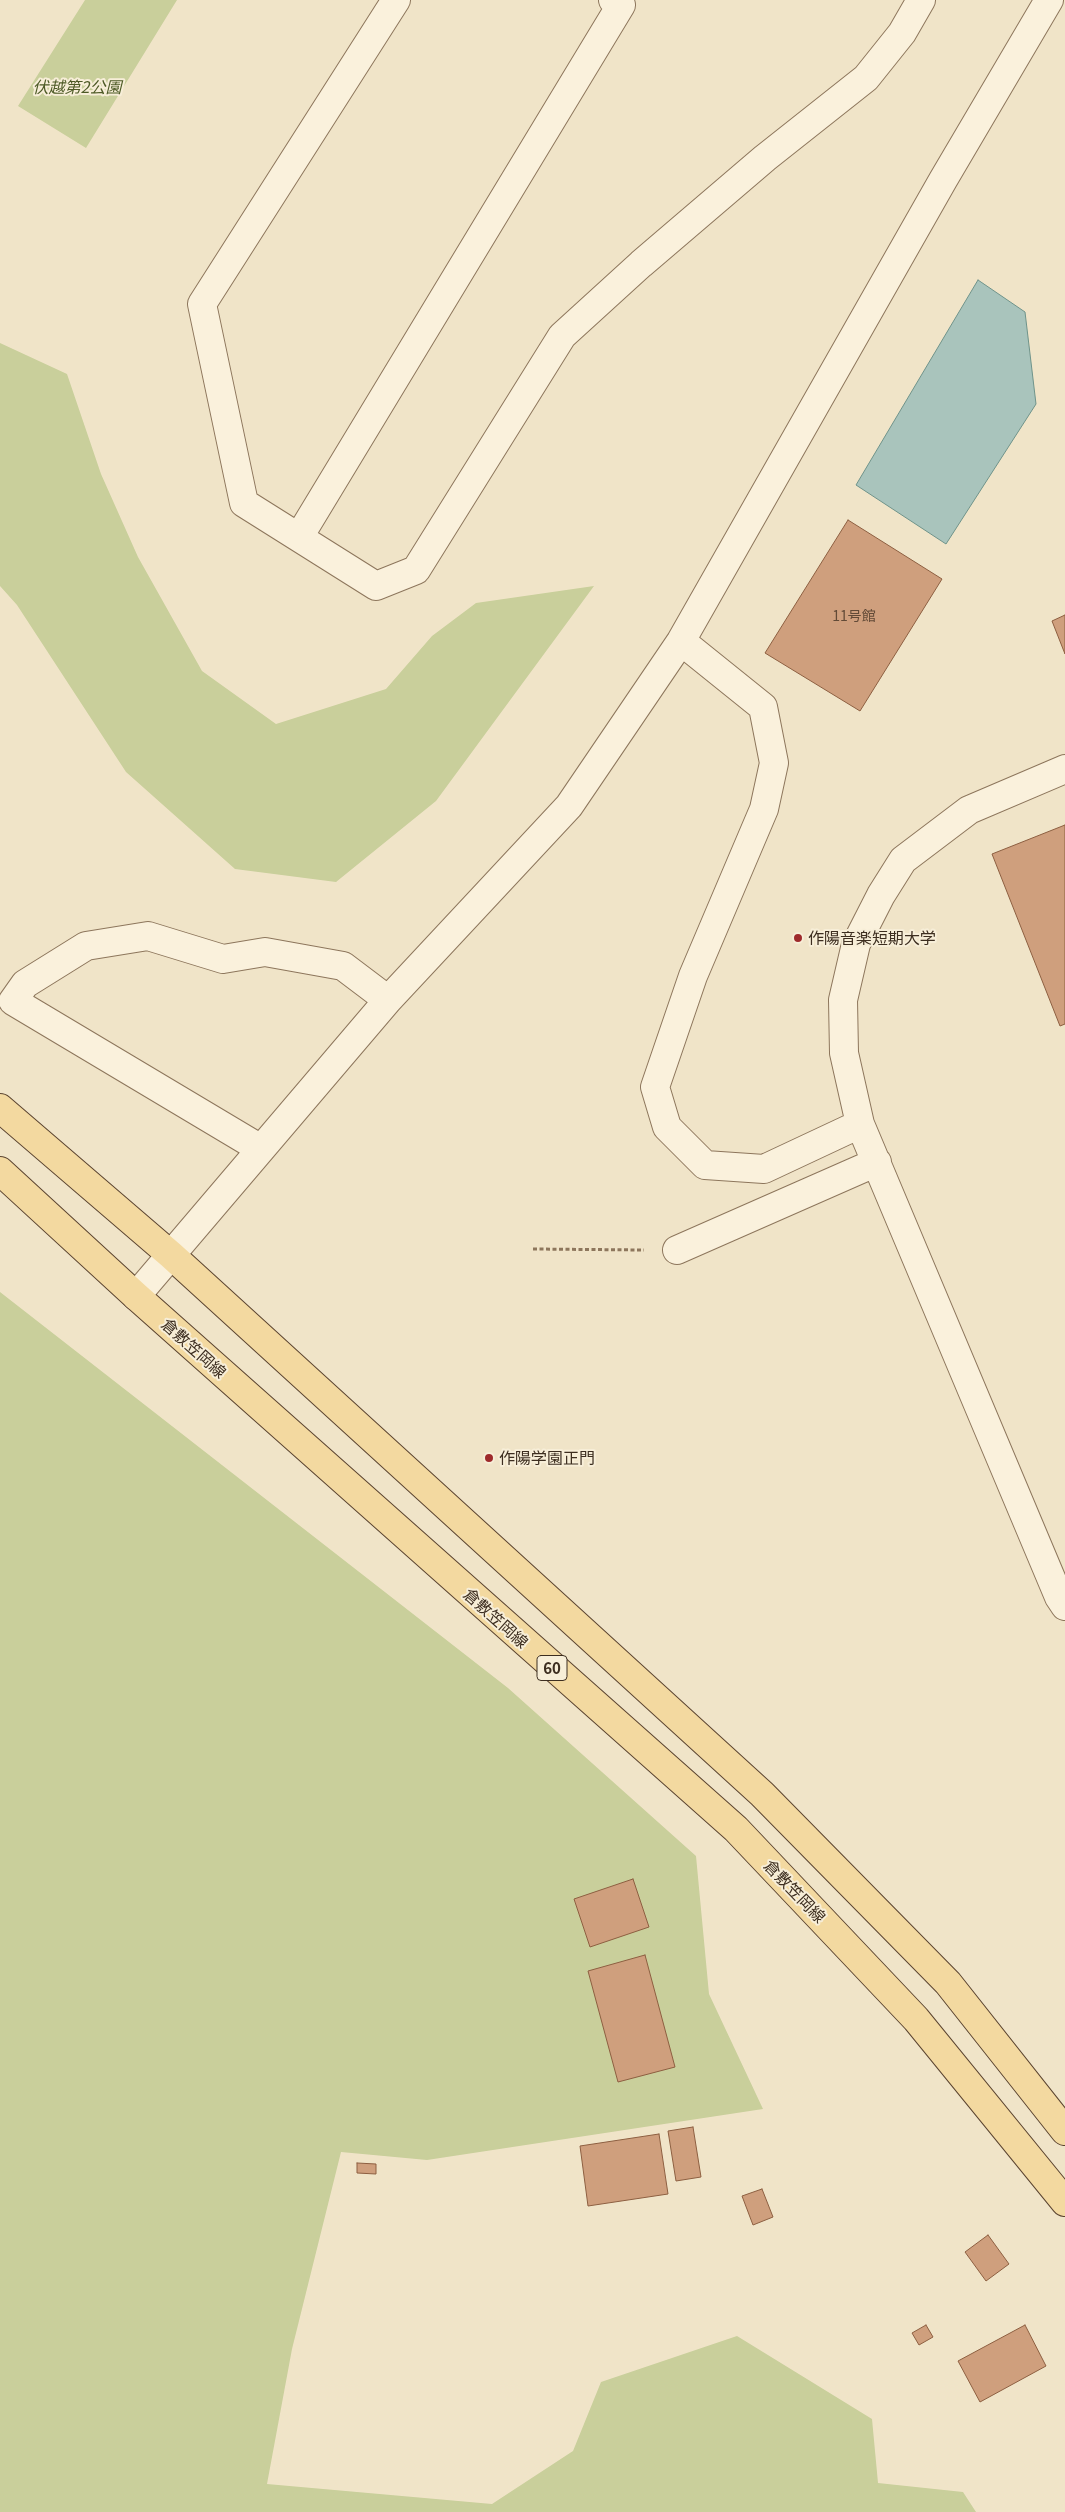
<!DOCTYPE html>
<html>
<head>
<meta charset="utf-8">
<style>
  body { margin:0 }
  canvas { display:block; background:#f0e4c8 }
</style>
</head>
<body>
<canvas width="1065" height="2512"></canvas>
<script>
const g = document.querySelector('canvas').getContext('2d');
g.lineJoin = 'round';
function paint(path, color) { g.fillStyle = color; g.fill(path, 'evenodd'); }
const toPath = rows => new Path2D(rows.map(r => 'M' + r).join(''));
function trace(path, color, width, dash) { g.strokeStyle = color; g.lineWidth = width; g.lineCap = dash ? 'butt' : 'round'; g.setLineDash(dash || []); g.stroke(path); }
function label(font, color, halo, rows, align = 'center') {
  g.font = font + ' Georgia,"Noto Sans JP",serif'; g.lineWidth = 4; g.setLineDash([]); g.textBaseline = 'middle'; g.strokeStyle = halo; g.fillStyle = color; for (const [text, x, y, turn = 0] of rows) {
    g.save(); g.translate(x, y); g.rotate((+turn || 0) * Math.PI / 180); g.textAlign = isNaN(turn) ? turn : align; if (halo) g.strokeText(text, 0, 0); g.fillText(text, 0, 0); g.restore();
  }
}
paint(toPath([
  [85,0,177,0,86,148,18,106],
  [0,343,67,374,101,474,138,557,202,671,276,724,386,689,432,636,476,603,594,586,436,801,336,882,235,869,126,772,17,605,0,586],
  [0,1292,508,1688,696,1856,709,1994,763,2109,427,2160,341,2152,292,2349,267,2484,492,2504,573,2451,601,2382,737,2336,872,2419,878,2483,963,2492,976,2512,0,2512]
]), '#c9cf9b');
const water = toPath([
  [978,280,1025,312,1036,404,946,544,856,485,978,280]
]);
paint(water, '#a9c4bc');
trace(water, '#6f938a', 1);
const building = toPath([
  [848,520,942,579,860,711,765,653,848,520],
  [1065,615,1065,654,1052,621,1065,615],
  [1065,825,1065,1024,1060,1026,992,854,1065,825],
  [633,1879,649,1927,590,1947,574,1899,633,1879],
  [645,1955,675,2067,618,2082,588,1971,645,1955],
  [693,2127,701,2177,676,2181,668,2131,693,2127],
  [659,2134,668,2194,588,2206,580,2146,659,2134],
  [357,2163,376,2164,376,2174,357,2173,357,2163],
  [762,2189,773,2217,753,2225,742,2196,762,2189],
  [988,2235,1009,2264,986,2281,965,2252,988,2235],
  [926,2325,933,2337,919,2345,912,2333,926,2325],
  [1025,2325,1046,2366,980,2402,958,2361,1025,2325]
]);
paint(building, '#cf9f7d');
trace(building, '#8d5f41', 1);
const minor = toPath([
  [396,0,202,304,244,503,376,586,416,570,562,336,641,264,765,158,866,78,902,33,921,0],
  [299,537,621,5,613,0],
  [681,641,763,707,774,763,764,809,693,976,655,1087,667,1127,705,1165,764,1169,860,1124],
  [1065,769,969,810,903,860,881,895,856,944,843,1000,844,1053,860,1124,1059,1597,1065,1606],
  [261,1149,13,1001,25,984,86,946,148,936,223,959,265,952,343,966,388,1000],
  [677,1250,877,1162],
  [136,1296,388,1000,569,806,681,641,943,180,1049,0]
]);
const major = toPath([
  [0,1108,171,1255,762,1794,948,1983,1065,2131],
  [0,1171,136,1296,736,1829,916,2019,1065,2202]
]);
trace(minor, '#8d765c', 30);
trace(major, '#5b4430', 30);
trace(toPath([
  [533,1249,644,1250]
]), '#8d765c', 3, [4, 2.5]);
trace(minor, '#faf1dc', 28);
trace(major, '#f3d9a0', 28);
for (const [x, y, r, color] of [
  [798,938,5,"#9e2a2b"],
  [489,1458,5,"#9e2a2b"]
]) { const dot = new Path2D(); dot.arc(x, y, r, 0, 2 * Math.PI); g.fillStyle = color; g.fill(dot); trace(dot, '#f7eed8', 2); }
label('14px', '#624a37', null, [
  ["11号館",854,616]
]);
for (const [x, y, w] of [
  [552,1668,30]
]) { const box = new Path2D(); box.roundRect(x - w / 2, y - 12.5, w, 25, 4); g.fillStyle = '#f7eed8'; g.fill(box); trace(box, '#3d2e20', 1); }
label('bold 15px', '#3d2e20', null, [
  ["60",552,1668]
]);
label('italic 16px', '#4d5a26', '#f7eed8', [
  ["伏越第2公園",77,87]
]);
label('16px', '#3d2e20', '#f7eed8', [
  ["作陽音楽短期大学",808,938],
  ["作陽学園正門",499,1458]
], 'left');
label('16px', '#3d2e20', '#f7eed8', [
  ["倉敷笠岡線",194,1348,42],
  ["倉敷笠岡線",496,1618,42],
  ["倉敷笠岡線",795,1891,46]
]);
</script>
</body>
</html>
